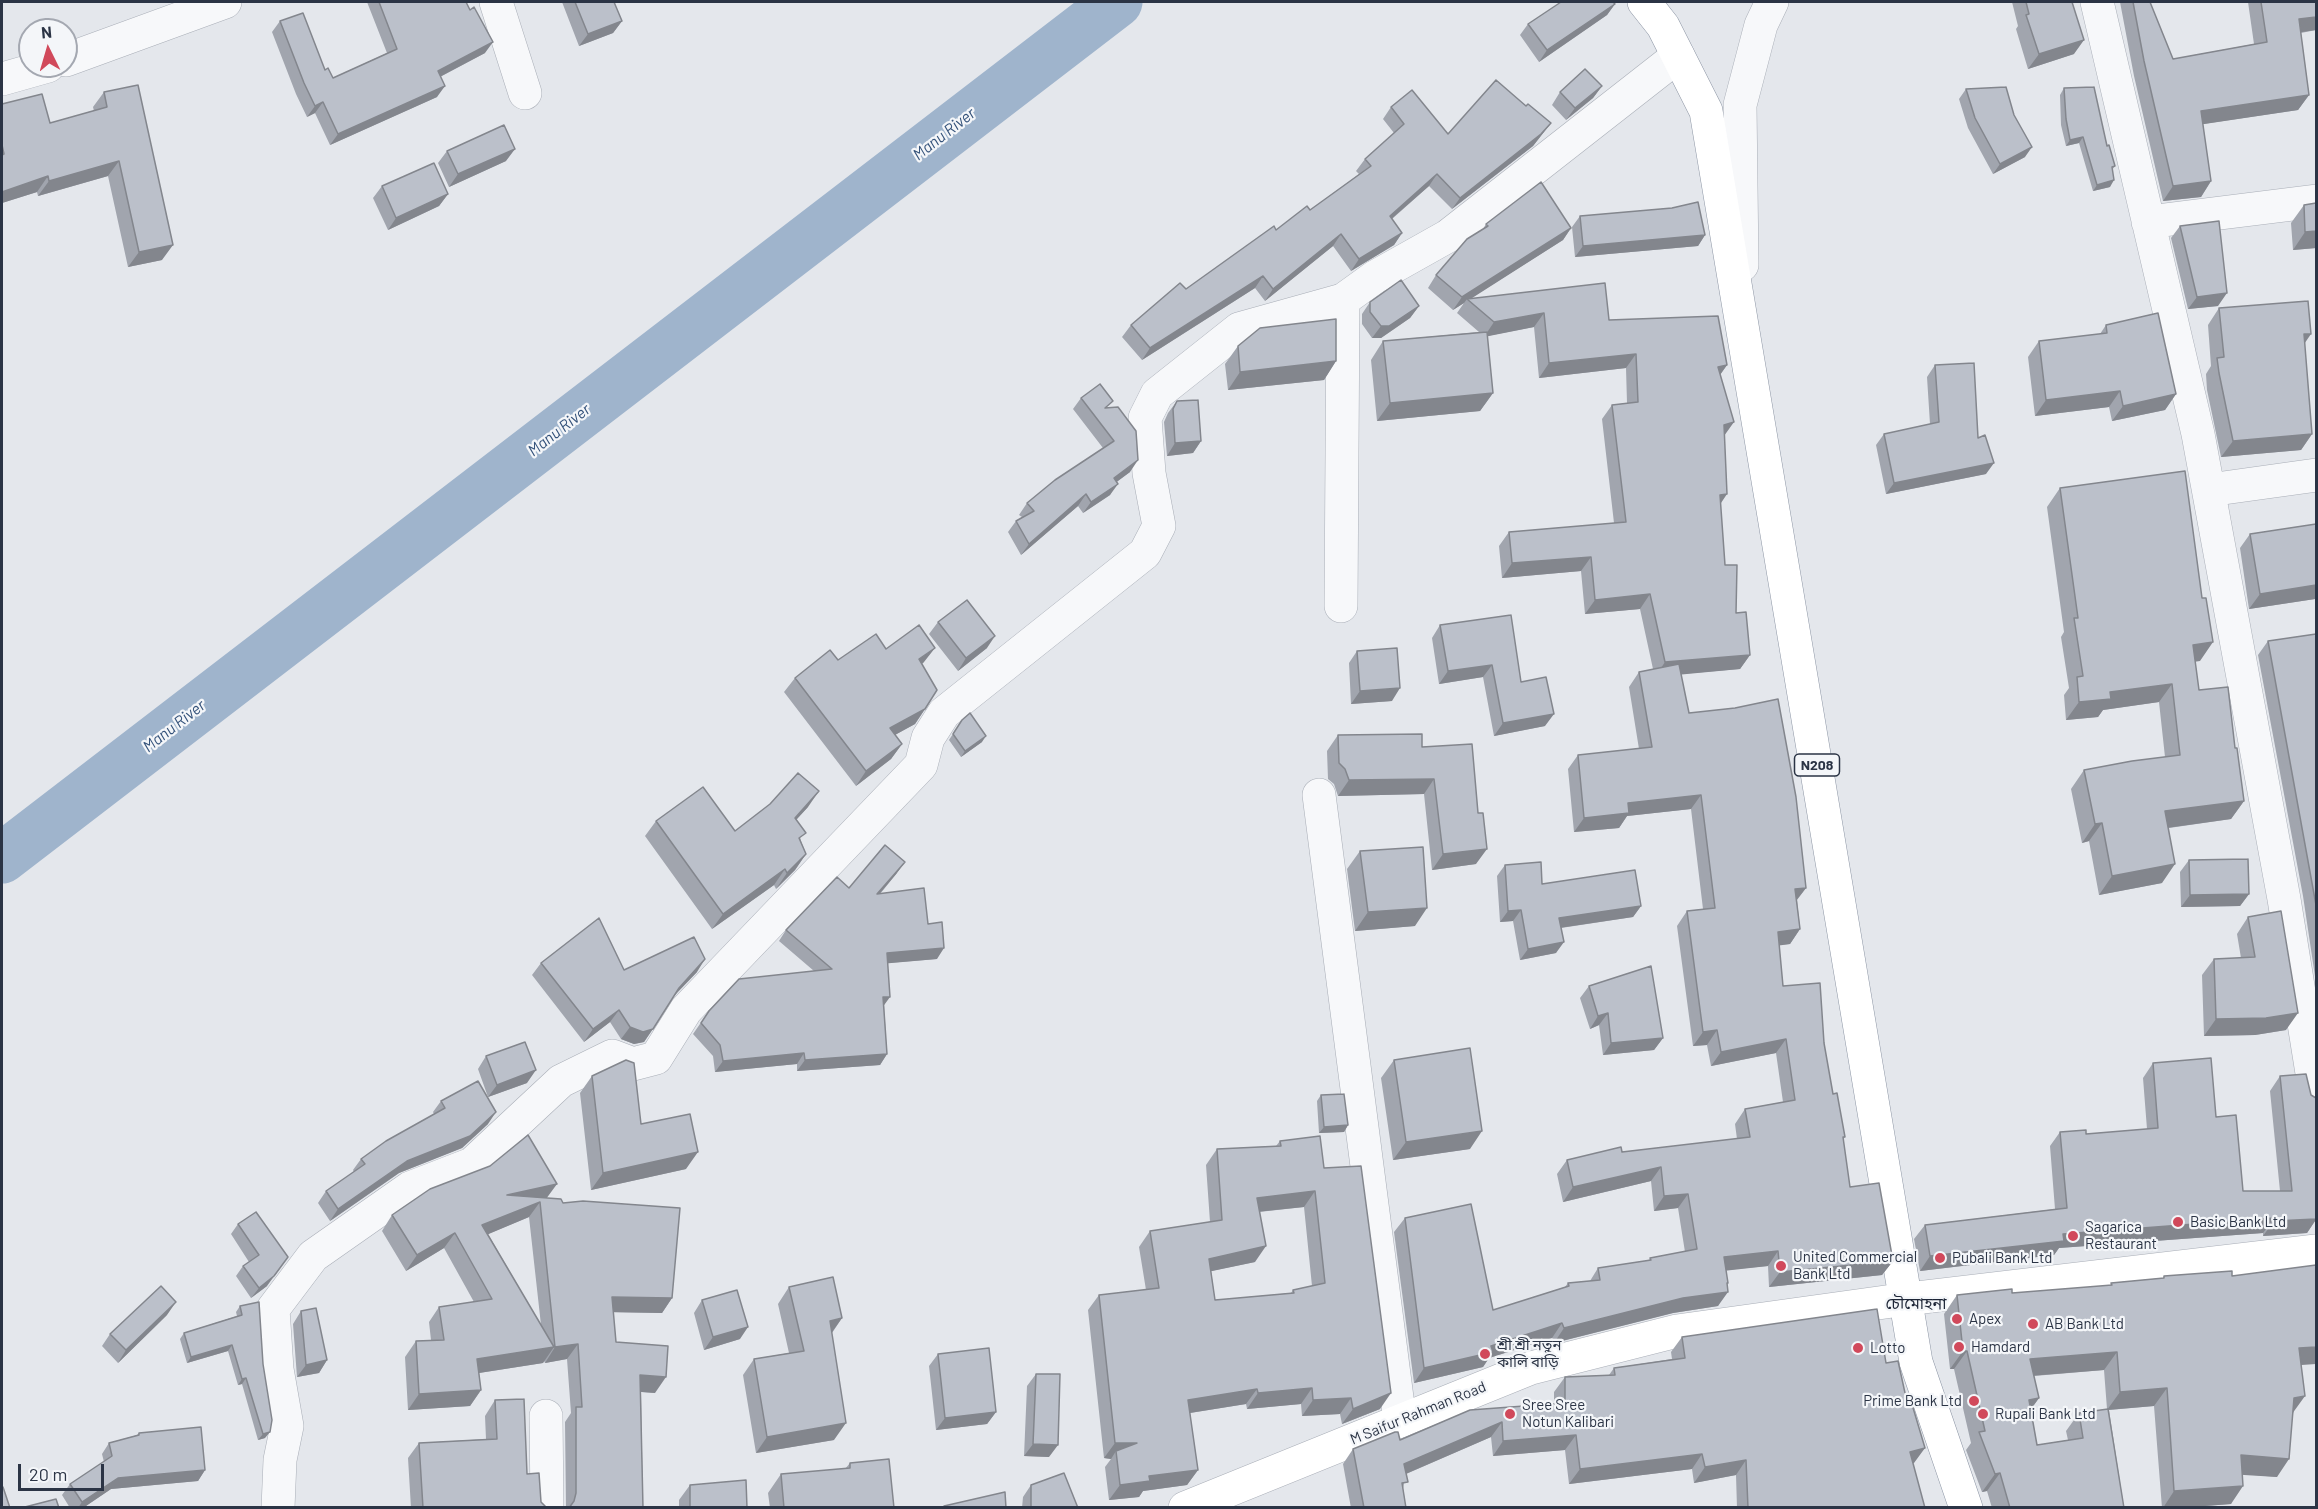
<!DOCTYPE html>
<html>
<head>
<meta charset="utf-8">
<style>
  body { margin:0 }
  #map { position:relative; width:2318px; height:1509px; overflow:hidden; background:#e4e7ec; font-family:Barlow,sans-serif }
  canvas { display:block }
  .frame { position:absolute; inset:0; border:3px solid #2b3445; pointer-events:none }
  .north { position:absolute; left:18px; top:18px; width:60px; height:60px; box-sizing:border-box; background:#f4f6f9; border:2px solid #a4a8b1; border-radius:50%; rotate:355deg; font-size:16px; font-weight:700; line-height:24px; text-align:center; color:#2b3445 }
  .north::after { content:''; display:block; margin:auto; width:21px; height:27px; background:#d1495b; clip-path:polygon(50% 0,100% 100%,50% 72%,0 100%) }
  .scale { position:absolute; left:18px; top:1464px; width:86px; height:27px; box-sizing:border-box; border:3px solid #2b3445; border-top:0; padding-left:8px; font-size:18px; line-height:21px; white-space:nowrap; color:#2b3445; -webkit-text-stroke:4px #f4f6f9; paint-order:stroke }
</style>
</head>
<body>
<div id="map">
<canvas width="2318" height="1509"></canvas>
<div class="frame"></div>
<div class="north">N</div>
<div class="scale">20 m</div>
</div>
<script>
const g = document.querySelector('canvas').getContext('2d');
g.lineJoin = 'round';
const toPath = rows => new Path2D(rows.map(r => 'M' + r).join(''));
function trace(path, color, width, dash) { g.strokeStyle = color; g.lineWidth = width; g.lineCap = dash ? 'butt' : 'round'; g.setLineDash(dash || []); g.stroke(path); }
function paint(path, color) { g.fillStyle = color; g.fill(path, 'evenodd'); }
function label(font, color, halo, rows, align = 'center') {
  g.font = font + ' Barlow,"Noto Sans Bengali",sans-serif'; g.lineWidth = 4.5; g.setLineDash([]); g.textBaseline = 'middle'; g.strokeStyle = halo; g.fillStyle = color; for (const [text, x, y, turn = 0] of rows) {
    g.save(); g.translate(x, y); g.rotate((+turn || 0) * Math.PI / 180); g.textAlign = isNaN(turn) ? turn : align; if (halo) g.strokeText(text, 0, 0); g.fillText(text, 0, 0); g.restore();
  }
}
trace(toPath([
  [2,858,1117,2]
]), '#9fb4cc', 51);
const minor = toPath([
  [496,2,525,93],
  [2097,2,2198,434,2284,899,2316,1098],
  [66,60,225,2],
  [2,79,48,66],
  [2148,222,2316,201],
  [1742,265,1740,105,1761,25,1772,2],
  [2209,490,2316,475],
  [1341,606,1343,300],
  [1319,795,1400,1421],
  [546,1416,547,1508],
  [278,1508,280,1460,287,1426,277,1369,273,1309,313,1256,410,1188,472,1164,561,1081,612,1056,633,1064,656,1058,686,1010,921,765,928,738,944,713,1145,553,1159,526,1149,473,1145,418,1157,394,1239,329,1343,300,1375,277,1448,236,1678,56]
]);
const secondary = toPath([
  [1185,1508,1531,1368,1677,1331,1907,1299,2316,1251]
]);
const trunk = toPath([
  [1644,2,1663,26,1706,111,1916,1362,1966,1508]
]);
trace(minor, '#a9aeb7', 34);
trace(secondary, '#a9aeb7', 34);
trace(trunk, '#8b94a3', 34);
trace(minor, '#f7f8fa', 33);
trace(secondary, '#fff', 33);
trace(trunk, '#fff', 33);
paint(toPath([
  [367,2,466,2,485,53,440,77,437,97,330,145,315,113,307,117,296,94,272,32,280,21,325,70,333,78,387,53],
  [562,2,614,2,622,21,613,33,579,46],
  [2012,2,2072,2,2074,54,2028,69,2016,29,2018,26],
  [2120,2,2150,2,2173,59,2254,44,2248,2,2316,2,2316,30,2301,33,2309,95,2298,110,2203,124,2211,181,2201,197,2163,201,2134,76],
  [1615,4,1607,15,1539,62,1520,35,1528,24],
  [1602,86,1593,98,1566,120,1552,105,1560,92],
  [2064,88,2107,146,2115,166,2112,170,2110,187,2093,191,2079,143,2066,146,2061,125,2060,95],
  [1966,89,2025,157,1993,174,1968,128,1959,99],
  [104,92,162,260,128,267,108,176,38,196,37,192,2,203,2,104,50,123,94,111,93,107],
  [1526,106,1551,123,1533,146,1452,209,1429,186,1392,219,1402,233,1394,245,1351,271,1333,246,1265,301,1255,288,1142,360,1122,337,1131,325,1276,230,1310,210,1359,174,1356,171,1365,159,1394,133,1383,119,1391,107,1448,134],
  [447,151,506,161,449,187,438,163],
  [382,186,448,194,439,206,388,230,373,198],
  [2316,203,2316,248,2293,250,2291,223,2304,205],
  [1672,208,1705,235,1698,246,1575,257,1572,227,1580,216],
  [1486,224,1571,228,1563,240,1471,298,1609,320,1727,365,1720,375,1724,435,1720,504,1725,565,1736,613,1750,655,1740,669,1681,674,1689,713,1806,888,1797,900,1800,929,1790,944,1779,945,1783,986,1824,1043,1833,1094,1845,1137,1843,1139,1850,1187,1893,1261,1882,1275,1769,1287,1768,1266,1726,1270,1727,1285,1718,1306,1673,1313,1554,1343,1552,1338,1489,1358,1483,1367,1414,1383,1394,1232,1405,1218,1493,1310,1565,1287,1568,1283,1590,1281,1598,1268,1649,1261,1650,1258,1685,1252,1678,1208,1654,1211,1651,1181,1563,1202,1557,1174,1567,1160,1622,1152,1737,1139,1735,1124,1745,1109,1783,1102,1776,1053,1711,1066,1707,1045,1693,1046,1677,926,1687,911,1703,909,1691,809,1627,816,1619,828,1574,832,1568,769,1578,755,1639,749,1629,687,1639,672,1653,669,1640,609,1585,614,1581,571,1502,578,1499,546,1509,532,1614,523,1602,419,1612,405,1627,403,1626,368,1539,378,1534,327,1487,336,1493,393,1480,411,1377,421,1371,360,1383,341,1479,332,1457,313,1464,303,1453,310,1428,288,1436,275,1483,229],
  [2180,226,2218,306,2188,309,2171,238],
  [1370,302,1419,306,1410,318,1381,338,1372,338,1362,324,1362,314],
  [2219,308,2312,434,2301,450,2221,457,2207,390,2206,374,2211,366,2208,325],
  [2106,325,2176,394,2165,410,2112,421,2109,407,2035,416,2028,357,2039,341,2100,334],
  [1238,346,1336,361,1324,380,1228,390,1225,364],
  [1935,365,1986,474,1886,494,1876,445,1884,434,1930,424,1927,377],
  [1081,398,1108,408,1130,472,1116,482,1110,495,1083,513,1078,506,1021,555,1008,532,1016,521,1022,517,1019,515,1027,503,1103,448,1073,409],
  [1177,401,1201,441,1193,453,1167,456,1164,422,1168,413],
  [2060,488,2200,661,2195,661,2199,690,2235,748,2244,801,2231,819,2169,828,2162,883,2099,895,2089,841,2082,843,2071,789,2084,770,2165,757,2159,702,2103,710,2098,717,2066,720,2064,695,2069,688,2061,637,2064,632,2047,507],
  [2316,524,2316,610,2315,599,2249,609,2240,548,2250,534],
  [938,622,987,648,958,671,929,634],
  [1440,625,1521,682,1545,726,1494,736,1483,677,1439,684,1432,638],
  [2316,634,2316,983,2303,896,2258,655,2268,641],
  [886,649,924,662,922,664,925,709,915,724,895,735,902,744,891,759,856,786,784,692,795,678,838,660],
  [1357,651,1392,701,1351,704,1349,663],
  [962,720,982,742,961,757,949,740],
  [1338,735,1422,747,1476,864,1432,870,1424,794,1338,796,1334,784,1328,779,1327,751],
  [808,807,796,820,801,841,806,854,795,870,776,889,774,885,712,929,645,836,656,821,735,831],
  [1360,851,1415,926,1355,931,1347,869],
  [2189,860,2249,894,2240,906,2181,907,2180,872],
  [1505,865,1542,884,1641,906,1633,917,1561,928,1556,953,1520,960,1513,921,1500,922,1497,876],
  [897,873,880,894,928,924,937,959,888,963,884,1005,887,1054,880,1065,797,1071,797,1064,715,1072,713,1056,693,1034,709,1011,814,971,779,941,786,930,849,888],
  [2248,917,2286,1030,2255,1035,2204,1036,2202,975,2214,959,2241,958,2237,934],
  [541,963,624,970,697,972,673,997,644,1042,634,1044,621,1039,610,1022,584,1042,532,975],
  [1589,986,1663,1038,1654,1050,1603,1055,1599,1025,1590,1029,1580,998],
  [486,1056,527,1083,488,1097,478,1069],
  [1394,1060,1470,1149,1393,1160,1381,1078],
  [2153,1063,2216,1117,2243,1191,2280,1191,2270,1091,2280,1076,2315,1221,2307,1233,2263,1236,2263,1233,2059,1248,2054,1255,1920,1271,1914,1239,1925,1225,2055,1209,2050,1146,2060,1132,2086,1134,2147,1129,2143,1078],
  [592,1076,641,1124,686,1169,591,1190,580,1093],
  [1321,1095,1348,1125,1344,1132,1319,1133,1317,1101],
  [441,1101,488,1124,462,1148,399,1173,330,1221,318,1203,326,1191,354,1172,353,1170,361,1159,434,1114,433,1112],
  [1280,1141,1324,1168,1380,1409,1342,1424,1340,1414,1302,1416,1301,1404,1247,1409,1246,1404,1190,1413,1198,1470,1187,1485,1143,1491,1139,1497,1109,1500,1105,1467,1111,1459,1104,1458,1088,1310,1099,1295,1146,1290,1139,1247,1150,1231,1210,1222,1206,1165,1217,1149,1276,1146],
  [1304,1207,1312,1286,1293,1290,1291,1293,1215,1300,1211,1271,1255,1262,1259,1212],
  [547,1198,563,1203,672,1298,662,1313,613,1312,616,1342,655,1393,641,1392,643,1508,566,1508,565,1422,571,1413,567,1359,545,1363,544,1361,543,1363,479,1373,481,1390,470,1406,408,1410,405,1357,416,1341,431,1340,429,1322,439,1307,474,1302,444,1248,406,1271,382,1231,392,1215],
  [529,1217,541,1325,488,1234],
  [256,1212,267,1286,251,1298,236,1276,243,1266,249,1262,231,1234,238,1224],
  [2164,1276,2232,1276,2301,1365,2293,1414,2277,1477,2242,1474,2231,1504,2179,1508,2162,1508,2154,1406,2109,1410,2124,1508,1992,1508,1987,1491,1982,1492,1966,1450,1971,1443,1954,1369,1950,1369,1944,1314,1957,1295,2012,1293,2110,1286,2111,1283,2163,1278],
  [2104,1370,2107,1409,2079,1413,2066,1431,2068,1440,2037,1445,2031,1409,2039,1398,2034,1376],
  [789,1287,842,1318,832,1333,834,1440,756,1453,743,1375,754,1359,789,1353,778,1304],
  [702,1300,740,1339,704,1350,694,1313],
  [240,1306,265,1438,258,1440,242,1384,238,1385,228,1351,187,1363,180,1339,184,1333,237,1316,236,1312],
  [301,1311,327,1360,319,1373,297,1377,293,1324],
  [167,1315,118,1363,102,1346,110,1334],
  [1682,1337,1886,1363,1914,1463,1913,1463,1925,1508,1737,1508,1736,1475,1694,1483,1692,1469,1569,1484,1565,1450,1493,1456,1491,1437,1406,1474,1403,1489,1406,1508,1351,1508,1343,1464,1353,1449,1400,1440,1554,1403,1554,1392,1565,1377,1609,1375,1614,1368,1672,1359,1671,1352],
  [938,1354,996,1412,987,1424,936,1430,929,1366],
  [1036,1374,1049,1457,1024,1456,1027,1386],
  [495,1400,527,1474,541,1502,547,1508,411,1508,408,1458,419,1443,486,1439,485,1416],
  [139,1433,205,1470,198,1481,111,1489,83,1508,70,1508,62,1495,70,1484,104,1462,102,1454,109,1443,137,1435],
  [850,1463,894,1508,770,1508,768,1493,781,1474,845,1469],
  [690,1485,747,1508,679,1508,679,1500],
  [1031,1485,1078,1508,1022,1508,1023,1497]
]), '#a1a5ae');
paint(toPath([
  [1615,4,1607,15,1539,62,1547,50],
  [2316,17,2316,30,2288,34,2299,19],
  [622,21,613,33,579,46,588,34],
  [2084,40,2074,54,2028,69,2039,54],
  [493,42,485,53,430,82,438,71],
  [445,86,437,97,330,145,338,134],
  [1602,86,1593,98,1566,120,1575,108],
  [2309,95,2298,110,2191,126,2201,111],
  [323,102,315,113,307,117,315,106],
  [1551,123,1533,146,1452,209,1460,198],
  [2083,137,2079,143,2066,146,2070,140],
  [2032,147,2025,157,1993,174,2000,164],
  [515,149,506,161,449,187,458,174],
  [119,161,108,176,38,196,49,181],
  [1437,174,1429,186,1381,228,1390,216],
  [48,176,37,192,2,203,2,192],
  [2114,180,2110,187,2093,191,2097,185],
  [2211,181,2201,197,2163,201,2173,186],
  [448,194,439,206,388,230,396,218],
  [1571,228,1563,240,1469,300,1467,299,1464,303,1453,310,1462,297],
  [2316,231,2316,248,2293,250,2305,232],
  [1402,233,1394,245,1351,271,1359,259],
  [1341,234,1333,246,1265,301,1273,289],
  [1705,235,1698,246,1575,257,1583,246],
  [173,245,162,260,128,267,139,252],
  [1263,276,1255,288,1142,360,1150,348],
  [2227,293,2218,306,2188,309,2197,297],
  [1419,306,1410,318,1381,338,1372,338,1381,326],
  [1544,313,1534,327,1484,337,1494,322],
  [2304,334,2311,334,2300,350],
  [1636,354,1626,368,1539,378,1549,363],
  [1336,361,1324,380,1228,390,1240,372],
  [1727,365,1717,379,1718,367],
  [2120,391,2109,407,2035,416,2046,400],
  [1493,393,1480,411,1377,421,1390,403],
  [2176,394,2165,410,2112,421,2123,406],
  [1734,422,1724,436,1724,425],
  [2312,434,2301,450,2221,457,2233,441],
  [1201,441,1193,453,1167,456,1175,443],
  [1138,460,1130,472,1106,490,1114,478],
  [1994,463,1986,474,1886,494,1894,483],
  [1118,484,1110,495,1083,513,1091,502],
  [1086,494,1078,506,1021,555,1029,544],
  [1727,494,1717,509,1720,495],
  [1591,557,1581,571,1502,578,1512,563],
  [2316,585,2316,597,2315,599,2249,609,2260,594],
  [1650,594,1640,609,1585,614,1595,600],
  [995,636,987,648,958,671,966,658],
  [2213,642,2200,661,2180,664,2193,645],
  [935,648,924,662,908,674,919,659],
  [1750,655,1740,669,1655,677,1665,662],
  [1492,665,1483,677,1439,684,1448,671],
  [2172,684,2159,702,2103,710,2098,717,2066,720,2079,702,2110,692],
  [1400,688,1392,701,1351,704,1360,691],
  [925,709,915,724,880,743,890,728],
  [1554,714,1545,726,1494,736,1503,723],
  [986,736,982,742,961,757,965,751],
  [902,744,891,759,856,786,866,771],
  [1434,779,1424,794,1338,796,1349,780],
  [819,791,808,807,784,833,795,818],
  [1701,795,1691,809,1627,816,1619,828,1574,832,1584,818,1628,803],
  [2244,801,2231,819,2152,830,2165,811],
  [2102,823,2089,841,2082,843,2095,824],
  [1487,849,1476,864,1432,870,1443,854],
  [806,854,795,870,776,889,787,873],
  [905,862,897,873,870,905,877,894],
  [2175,864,2162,883,2099,895,2112,876],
  [785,869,774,885,712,929,723,914],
  [1806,888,1795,902,1795,889],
  [2249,894,2240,906,2181,907,2190,895],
  [1641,906,1633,917,1552,929,1559,918],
  [1427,908,1415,926,1355,931,1368,912],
  [1521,910,1513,921,1500,922,1508,911],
  [1800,929,1790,944,1768,947,1778,932],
  [1564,942,1556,953,1520,960,1528,949],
  [944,948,937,959,880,964,887,953],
  [705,959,697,972,670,1000,679,988],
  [883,997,890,997,882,1008],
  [619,1010,610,1022,584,1042,593,1029],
  [1608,1013,1599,1025,1590,1029,1598,1016],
  [2298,1013,2286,1030,2255,1035,2204,1036,2216,1019],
  [630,1027,653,1029,644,1042,634,1044,621,1039],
  [1717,1030,1707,1045,1693,1046,1703,1032],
  [1663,1038,1654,1050,1603,1055,1611,1043],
  [1786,1039,1776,1053,1711,1066,1721,1052],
  [804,1053,797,1064,715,1072,723,1061],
  [887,1054,880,1065,797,1071,805,1060],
  [536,1070,527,1083,488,1097,497,1085],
  [496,1112,488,1124,462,1148,399,1173,330,1221,338,1209,407,1161],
  [1348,1125,1344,1132,1319,1133,1324,1127],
  [1482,1131,1470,1149,1393,1160,1406,1142],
  [698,1152,686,1169,591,1190,603,1173],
  [1661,1167,1651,1181,1563,1202,1573,1187],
  [557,1184,546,1199,507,1195],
  [1315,1191,1304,1207,1246,1213,1257,1198],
  [1688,1194,1678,1208,1654,1211,1664,1196],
  [540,1202,529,1217,472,1241,482,1225],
  [2316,1207,2316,1221,2315,1221,2307,1233,2263,1236,2274,1221],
  [2274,1218,2263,1233,2059,1248,2054,1255,1920,1271,1930,1256,2063,1234],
  [455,1233,444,1248,406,1271,417,1255],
  [1266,1246,1255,1262,1198,1274,1209,1259],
  [1778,1251,1768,1266,1714,1272,1724,1257],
  [288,1257,267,1286,251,1298,259,1288],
  [1893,1261,1882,1275,1769,1287,1780,1272],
  [1728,1283,1721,1293,1728,1292,1718,1306,1673,1313,1554,1343,1564,1328],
  [612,1297,672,1298,662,1313,602,1312],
  [176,1302,167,1315,118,1363,126,1350],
  [842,1318,830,1335,830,1321],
  [1562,1323,1552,1338,1489,1358,1483,1367,1414,1383,1424,1368],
  [748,1327,740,1339,704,1350,713,1337],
  [578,1344,567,1359,545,1363,555,1347],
  [232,1345,228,1351,187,1363,191,1357],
  [554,1347,543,1363,466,1375,477,1359],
  [2316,1347,2316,1364,2287,1366,2299,1348],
  [1963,1351,1967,1351,1954,1369,1950,1369],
  [2117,1352,2104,1370,2017,1377,2030,1359],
  [327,1360,319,1373,297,1377,306,1365],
  [640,1375,666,1377,655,1393,630,1391],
  [246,1378,242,1384,238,1385,242,1379],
  [1312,1388,1301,1404,1247,1409,1258,1393],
  [2167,1388,2154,1406,2107,1410,2120,1392],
  [1257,1389,1246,1404,1177,1415,1188,1400],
  [481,1390,470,1406,408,1410,419,1394],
  [1391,1393,1380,1409,1342,1424,1353,1409],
  [2305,1396,2292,1414,2294,1398],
  [1351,1398,1340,1414,1302,1416,1313,1400],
  [2039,1398,2026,1416,2029,1400],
  [996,1412,987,1424,936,1430,945,1418],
  [1502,1422,1491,1437,1394,1479,1404,1464],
  [846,1423,834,1440,756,1453,767,1437],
  [270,1432,265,1438,258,1440,263,1434],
  [1576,1435,1565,1450,1493,1456,1503,1441],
  [1115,1443,1137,1443,1116,1451,1111,1459,1104,1458],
  [1033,1444,1058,1445,1049,1457,1024,1456],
  [1925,1448,1914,1463,1899,1467,1910,1452],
  [1702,1454,1692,1469,1569,1484,1580,1469],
  [2241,1455,2289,1459,2277,1477,2228,1474],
  [1746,1460,1736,1475,1694,1483,1705,1467],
  [205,1470,198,1481,111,1489,83,1508,78,1508,82,1502,118,1478],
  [1198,1470,1187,1485,1143,1491,1139,1497,1109,1500,1120,1485,1149,1476],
  [2000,1473,1987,1491,1982,1492,1995,1474],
  [2243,1486,2231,1504,2179,1508,2163,1508,2174,1491]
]), '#83868d');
const building = toPath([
  [379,2,466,2,470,10,474,7,493,42,438,71,445,86,338,134,323,102,315,106,304,83,280,21,303,13,325,70,328,68,333,78,397,49,379,2],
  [575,2,614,2,622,21,588,34,575,2],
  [1561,2,1613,2,1615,4,1547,50,1528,24,1561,2],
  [2026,2,2072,2,2084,40,2039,54,2026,15,2029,14,2026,2],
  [2133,2,2150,2,2173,59,2267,42,2261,2,2316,2,2316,17,2299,19,2309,95,2201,111,2211,181,2173,186,2144,61,2133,2],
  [1585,69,1602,86,1575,108,1560,92,1585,69],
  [1496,80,1526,106,1528,104,1551,123,1541,134,1460,198,1437,174,1390,216,1402,233,1359,259,1341,234,1273,289,1263,276,1150,348,1131,325,1180,283,1186,289,1274,226,1276,230,1307,206,1310,210,1371,166,1365,159,1404,124,1391,107,1412,90,1448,134,1496,80],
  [138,85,173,245,139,252,119,161,49,181,48,176,2,192,2,155,4,154,2,145,2,104,42,94,50,123,107,107,104,92,138,85],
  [2006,87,2014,115,2032,147,2000,164,1975,118,1966,89,2006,87],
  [2094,87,2107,146,2109,145,2115,166,2112,167,2114,180,2097,185,2083,137,2070,140,2066,119,2064,88,2094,87],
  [504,125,515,149,458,174,447,151,504,125],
  [434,163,448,194,396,218,382,186,434,163],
  [1541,182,1571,228,1462,297,1436,275,1467,239,1488,226,1486,224,1541,182],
  [1698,202,1705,235,1583,246,1580,216,1672,208,1698,202],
  [2316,203,2316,231,2305,232,2304,205,2316,203],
  [2219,221,2227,293,2197,297,2180,226,2219,221],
  [1401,280,1419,306,1389,326,1381,326,1370,312,1370,302,1401,280],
  [1605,283,1609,320,1718,316,1727,365,1718,367,1734,422,1724,425,1727,494,1720,495,1725,565,1737,565,1736,613,1746,612,1750,655,1665,662,1650,594,1595,600,1591,557,1512,563,1509,532,1626,522,1612,405,1638,402,1636,354,1549,363,1544,313,1494,322,1467,299,1605,283],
  [2308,301,2311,334,2304,334,2312,434,2233,441,2219,373,2217,358,2224,357,2219,308,2308,301],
  [2158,313,2176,394,2123,406,2120,391,2046,400,2039,341,2107,333,2106,325,2158,313],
  [1336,319,1336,361,1240,372,1238,346,1260,328,1336,319],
  [1487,332,1493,393,1390,403,1383,341,1487,332],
  [1974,363,1978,438,1985,435,1994,463,1894,483,1884,434,1939,422,1935,365,1974,363],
  [1100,384,1113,401,1105,408,1118,407,1136,431,1138,460,1114,478,1118,484,1091,502,1086,494,1029,544,1016,521,1034,511,1027,503,1055,480,1114,441,1081,398,1100,384],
  [1198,400,1201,441,1175,443,1173,409,1177,401,1198,400],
  [2185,471,2202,598,2206,598,2213,642,2193,645,2199,690,2228,687,2235,748,2237,748,2244,801,2165,811,2175,864,2112,876,2102,823,2095,824,2084,770,2132,761,2180,755,2172,684,2110,692,2111,699,2079,702,2077,677,2083,676,2074,618,2078,618,2060,488,2185,471],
  [2316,524,2316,585,2260,594,2250,534,2316,524],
  [967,600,995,636,966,658,938,622,967,600],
  [1511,615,1521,682,1546,677,1554,714,1503,723,1492,665,1448,671,1440,625,1511,615],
  [919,625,935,648,919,659,937,690,925,709,890,728,902,744,866,771,795,678,830,650,838,660,876,634,886,649,919,625],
  [2316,634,2316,905,2268,641,2316,634],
  [1397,648,1400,688,1360,691,1357,651,1397,648],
  [1679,664,1689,713,1735,708,1778,699,1796,797,1806,888,1795,889,1800,929,1778,932,1783,986,1820,983,1824,1043,1833,1094,1837,1093,1845,1137,1843,1137,1850,1187,1879,1183,1893,1261,1780,1272,1778,1251,1724,1257,1728,1283,1727,1283,1728,1292,1683,1298,1564,1328,1562,1323,1491,1346,1493,1352,1424,1368,1405,1218,1471,1204,1493,1310,1569,1286,1568,1283,1600,1280,1598,1268,1651,1260,1650,1258,1697,1249,1688,1194,1664,1196,1661,1167,1573,1187,1567,1160,1621,1147,1622,1152,1750,1137,1745,1109,1795,1100,1786,1039,1721,1052,1717,1030,1703,1032,1687,911,1715,908,1701,795,1628,803,1629,813,1584,818,1578,755,1652,747,1639,672,1679,664],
  [970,713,986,736,965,751,953,734,962,720,970,713],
  [1422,734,1422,747,1472,744,1478,813,1483,813,1487,849,1443,854,1434,779,1349,780,1345,769,1339,763,1338,735,1422,734],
  [798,773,819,791,795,818,806,833,799,838,806,854,787,873,785,869,723,914,656,821,703,787,735,831,770,804,798,773],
  [885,845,905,862,877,894,924,888,928,924,942,922,944,948,887,953,890,997,883,997,887,1054,805,1060,804,1053,723,1061,720,1045,701,1023,709,1011,739,979,832,969,786,930,837,877,849,888,885,845],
  [1423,847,1427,908,1368,912,1360,851,1423,847],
  [2248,859,2249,894,2190,895,2189,860,2248,859],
  [1541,862,1542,884,1635,870,1641,906,1559,918,1564,942,1528,949,1521,910,1508,911,1505,865,1541,862],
  [2281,911,2298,1013,2266,1018,2216,1019,2214,959,2255,957,2248,917,2281,911],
  [599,918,624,970,694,937,705,959,679,988,653,1029,643,1032,630,1027,619,1010,593,1029,541,963,599,918],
  [1651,966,1663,1038,1611,1043,1608,1013,1598,1016,1589,986,1651,966],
  [525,1042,536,1070,497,1085,486,1056,525,1042],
  [1470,1048,1482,1131,1406,1142,1394,1060,1470,1048],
  [2211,1058,2216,1117,2236,1115,2243,1191,2292,1191,2280,1076,2306,1074,2311,1095,2316,1098,2316,1219,2274,1221,2274,1218,2063,1234,2064,1241,1930,1256,1925,1225,2067,1208,2060,1132,2086,1130,2086,1134,2158,1128,2153,1063,2211,1058],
  [626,1060,634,1063,641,1124,690,1114,698,1152,603,1173,592,1076,626,1060],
  [478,1081,496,1112,470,1136,407,1161,338,1209,326,1191,365,1164,361,1159,386,1141,445,1108,441,1101,478,1081],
  [1344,1094,1348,1125,1324,1127,1321,1095,1344,1094],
  [528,1135,557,1184,507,1195,561,1199,563,1203,583,1201,680,1208,672,1298,612,1297,616,1342,668,1346,666,1377,640,1375,643,1508,569,1508,574,1501,576,1493,576,1407,582,1407,578,1344,555,1347,540,1202,482,1225,554,1347,477,1359,481,1390,419,1394,416,1341,444,1340,439,1307,492,1299,455,1233,417,1255,392,1215,430,1189,490,1166,528,1135],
  [1320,1136,1324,1168,1361,1166,1391,1393,1353,1409,1351,1398,1313,1400,1312,1388,1258,1393,1257,1389,1188,1400,1198,1470,1149,1476,1150,1481,1120,1485,1116,1451,1137,1443,1115,1443,1099,1295,1159,1288,1150,1231,1222,1220,1217,1149,1281,1146,1280,1141,1320,1136],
  [1315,1191,1325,1283,1293,1290,1294,1293,1215,1300,1209,1259,1266,1246,1257,1198,1315,1191],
  [256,1212,288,1257,274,1276,259,1288,243,1266,259,1255,238,1224,256,1212],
  [2316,1265,2316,1347,2299,1348,2305,1396,2294,1398,2289,1459,2241,1455,2243,1486,2174,1491,2167,1388,2120,1392,2117,1352,2030,1359,2039,1398,2029,1400,2037,1445,2083,1438,2079,1413,2108,1409,2124,1508,2010,1508,2000,1473,1995,1474,1979,1432,1985,1431,1967,1351,1963,1351,1957,1295,2012,1289,2012,1293,2112,1285,2111,1283,2164,1278,2164,1276,2232,1271,2232,1276,2316,1265],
  [833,1277,842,1318,830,1321,846,1423,767,1437,754,1359,804,1351,789,1287,833,1277],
  [161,1286,176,1302,126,1350,110,1334,161,1286],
  [737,1290,748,1327,713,1337,702,1300,737,1290],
  [259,1302,263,1364,272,1420,270,1432,263,1434,246,1378,242,1379,232,1345,191,1357,184,1333,242,1315,240,1306,259,1302],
  [316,1308,327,1360,306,1365,301,1311,316,1308],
  [1877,1309,1886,1363,1898,1361,1907,1402,1911,1401,1925,1448,1910,1452,1925,1508,1748,1508,1746,1460,1705,1467,1702,1454,1580,1469,1576,1435,1503,1441,1502,1422,1404,1464,1408,1482,1402,1483,1406,1508,1364,1508,1353,1449,1395,1432,1398,1432,1400,1440,1470,1410,1565,1403,1565,1377,1615,1375,1614,1368,1685,1358,1682,1337,1877,1309],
  [989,1348,996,1412,945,1418,938,1354,989,1348],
  [1036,1374,1060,1374,1058,1445,1033,1444,1036,1374],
  [524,1399,527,1474,539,1473,541,1502,547,1508,423,1508,419,1443,497,1439,495,1400,524,1399],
  [201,1427,205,1470,118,1478,82,1502,70,1484,112,1456,109,1443,139,1435,139,1433,201,1427],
  [889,1459,894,1508,784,1508,781,1474,850,1468,850,1463,889,1459],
  [1064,1473,1078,1508,1031,1508,1031,1485,1064,1473],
  [746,1480,747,1508,690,1508,690,1485,746,1480],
  [3,1487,10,1508,2,1508,2,1488,3,1487],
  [1005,1492,1006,1508,944,1508,944,1506,1005,1492],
  [56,1499,59,1508,21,1508,56,1499]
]);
paint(building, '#bbc0ca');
trace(building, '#83868d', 1.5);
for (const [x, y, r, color] of [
  [2178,1222,6,"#d1495b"],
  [2073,1236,6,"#d1495b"],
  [1940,1258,6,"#d1495b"],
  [1781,1266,6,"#d1495b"],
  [1957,1319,6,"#d1495b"],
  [2033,1324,6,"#d1495b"],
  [1959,1347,6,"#d1495b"],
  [1858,1348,6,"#d1495b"],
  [1485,1354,6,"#d1495b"],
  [1974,1401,6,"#d1495b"],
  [1510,1414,6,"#d1495b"],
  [1983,1414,6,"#d1495b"]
]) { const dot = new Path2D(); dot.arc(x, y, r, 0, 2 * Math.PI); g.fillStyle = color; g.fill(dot); trace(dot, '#f4f6f9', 2); }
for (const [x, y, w] of [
  [1817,765,45]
]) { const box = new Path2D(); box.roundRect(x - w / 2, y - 11, w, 22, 4.5); g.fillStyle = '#f4f6f9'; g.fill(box); trace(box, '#2b3445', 1.5); }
label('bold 14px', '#2b3445', null, [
  ["N208",1817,765]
]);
label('15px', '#2b3445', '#f4f6f9', [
  ["Basic Bank Ltd",2190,1222],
  ["Sagarica",2085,1227],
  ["Restaurant",2085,1244],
  ["United Commercial",1793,1257],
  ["Bank Ltd",1793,1274],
  ["Pubali Bank Ltd",1952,1258],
  ["Apex",1969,1319],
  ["AB Bank Ltd",2045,1324],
  ["শ্রী শ্রী নতুন",1497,1345],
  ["কালি বাড়ি",1497,1362],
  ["Hamdard",1971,1347],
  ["Lotto",1870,1348],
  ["Prime Bank Ltd",1962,1401,"right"],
  ["Sree Sree",1522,1405],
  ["Notun Kalibari",1522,1422],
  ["Rupali Bank Ltd",1995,1414]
], 'left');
label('15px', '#2b3445', '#f4f6f9', [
  ["M Saifur Rahman Road",1418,1413,-22]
]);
label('italic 16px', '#34527a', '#f4f6f9', [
  ["Manu River",944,134,-38],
  ["Manu River",559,430,-38],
  ["Manu River",174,726,-38]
]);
label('16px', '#1d2536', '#f4f6f9', [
  ["চৌমোহনা",1916,1304]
]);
</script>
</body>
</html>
